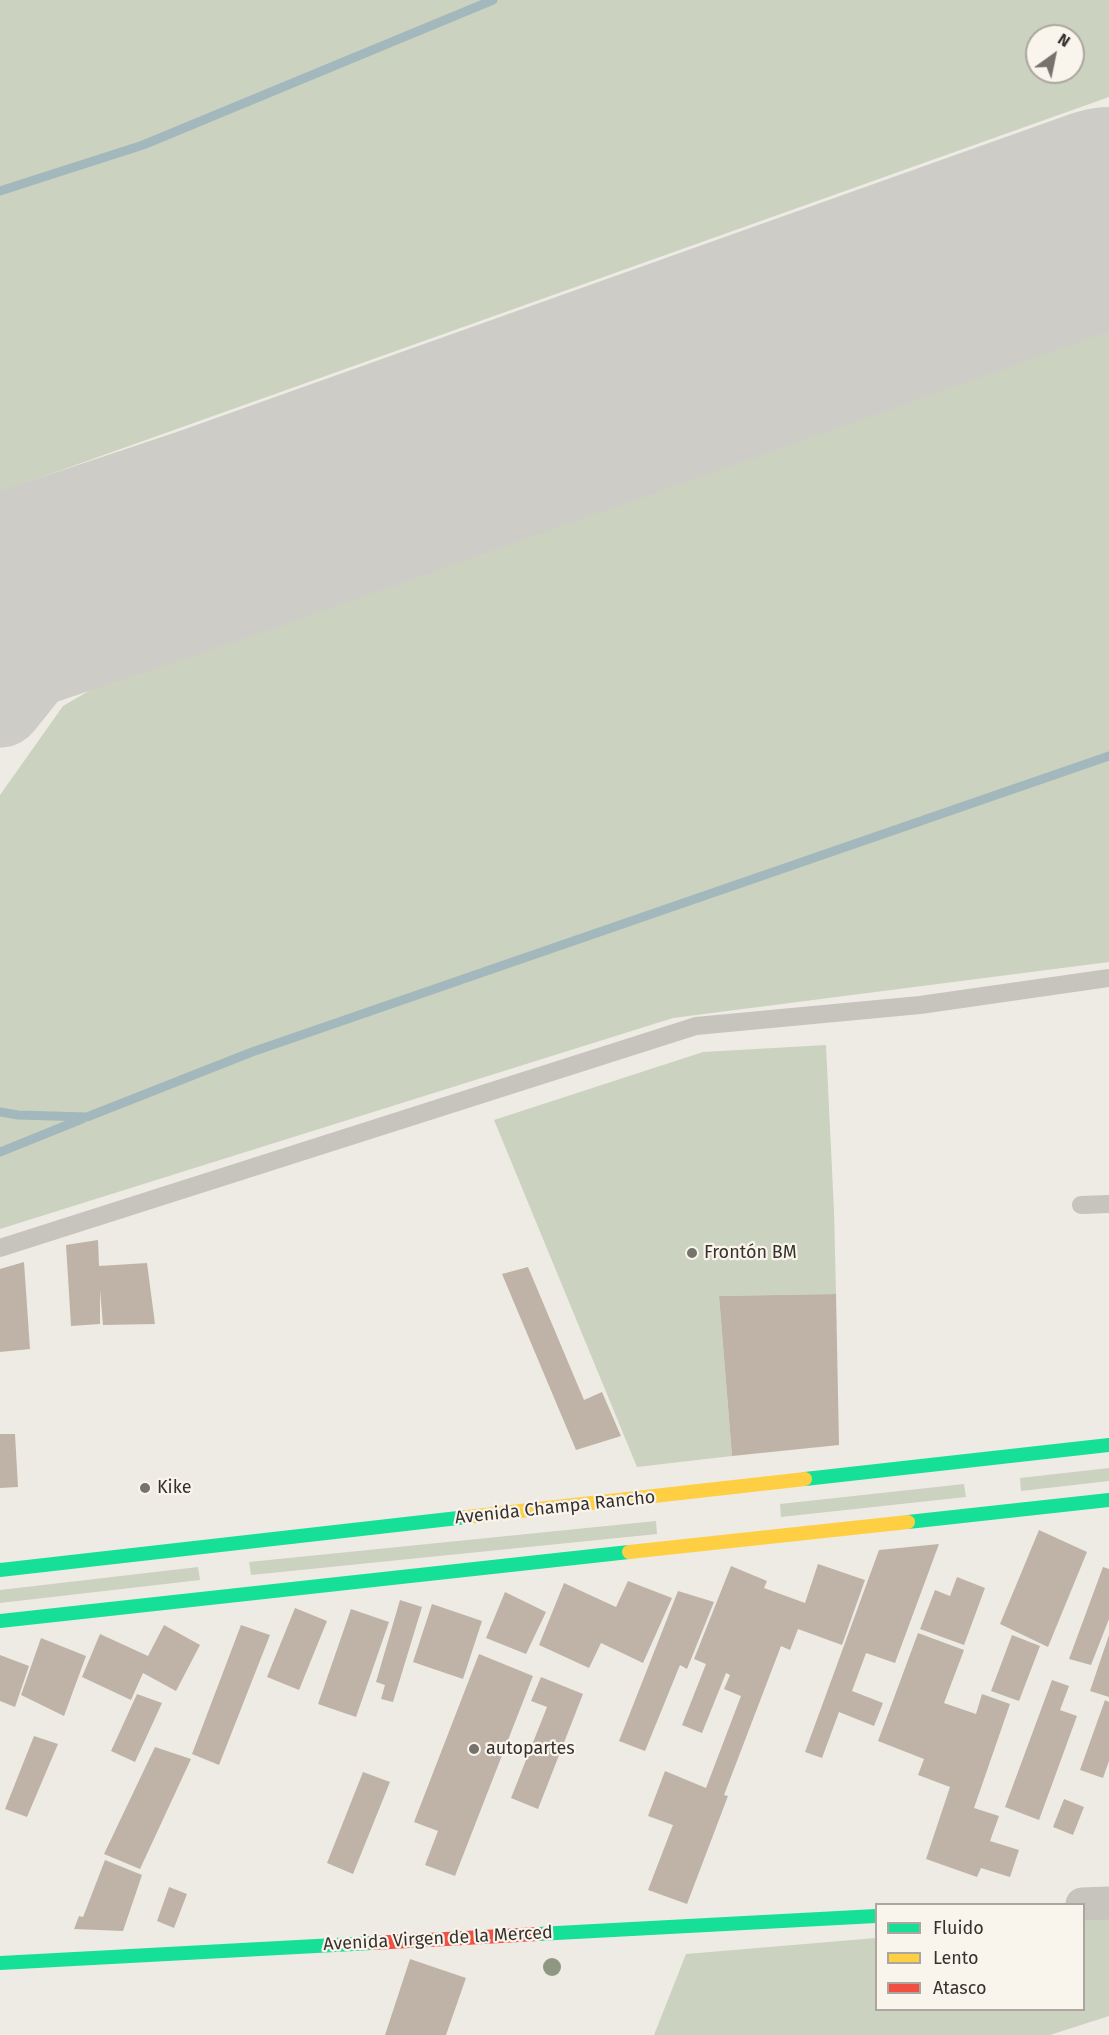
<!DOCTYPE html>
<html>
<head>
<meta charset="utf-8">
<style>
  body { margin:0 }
  #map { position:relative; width:1109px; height:2035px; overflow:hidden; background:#eeebe4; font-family:"Fira Sans",sans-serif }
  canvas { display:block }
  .legend { position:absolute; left:875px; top:1903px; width:210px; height:108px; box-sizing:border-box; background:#f9f5ed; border:2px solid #aba7a0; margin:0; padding:8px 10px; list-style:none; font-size:18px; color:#37312c }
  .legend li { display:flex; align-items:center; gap:12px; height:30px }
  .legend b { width:30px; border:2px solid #aba7a0 }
  .north { position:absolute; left:1025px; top:24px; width:60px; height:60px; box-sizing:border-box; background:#f9f5ed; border:2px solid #aba7a0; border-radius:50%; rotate:33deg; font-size:16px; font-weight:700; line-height:24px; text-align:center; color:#37312c }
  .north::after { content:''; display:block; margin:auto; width:21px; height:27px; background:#77726c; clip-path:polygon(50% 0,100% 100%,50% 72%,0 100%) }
</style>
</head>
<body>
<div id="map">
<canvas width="1109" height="2035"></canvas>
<ul class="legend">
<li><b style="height:8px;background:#16e098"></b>Fluido</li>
<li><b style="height:8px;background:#ffcf43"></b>Lento</li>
<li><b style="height:8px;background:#f24e42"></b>Atasco</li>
</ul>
<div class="north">N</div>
</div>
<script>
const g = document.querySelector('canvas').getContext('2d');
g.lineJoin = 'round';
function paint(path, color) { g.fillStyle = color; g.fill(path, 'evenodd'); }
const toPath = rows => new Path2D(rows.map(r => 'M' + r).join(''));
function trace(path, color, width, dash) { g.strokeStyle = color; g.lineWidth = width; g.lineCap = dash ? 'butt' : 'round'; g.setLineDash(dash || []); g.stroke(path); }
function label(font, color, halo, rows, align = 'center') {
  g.font = font + ' "Fira Sans",sans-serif'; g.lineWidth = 4.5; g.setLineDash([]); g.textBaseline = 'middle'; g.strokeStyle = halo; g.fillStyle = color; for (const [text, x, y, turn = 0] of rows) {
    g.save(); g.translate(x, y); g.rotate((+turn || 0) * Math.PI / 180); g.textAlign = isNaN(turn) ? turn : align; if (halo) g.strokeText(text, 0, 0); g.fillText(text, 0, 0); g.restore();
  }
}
paint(toPath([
  [0,0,1109,0,1109,97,0,492],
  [1037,36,1073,36,1073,72,1037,72],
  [1109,325,1109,962,673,1018,0,1229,0,795,63,706,104,682],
  [826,1045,834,1211,836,1294,719,1296,732,1456,637,1467,494,1120,703,1052],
  [1109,1468,1109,1481,1021,1491,1020,1478],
  [964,1484,966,1497,781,1517,780,1504],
  [656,1521,657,1534,251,1575,249,1562],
  [198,1567,200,1580,0,1603,0,1590],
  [1109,1918,1109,2016,1050,2035,654,2035,686,1954,876,1938,876,2010,1084,2010,1084,1920]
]), '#ccd2c0');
trace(toPath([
  [0,191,143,145,493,0],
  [0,1112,18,1115,87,1117,252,1052,1109,756],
  [0,1152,82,1119]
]), '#a3b8bc', 9);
trace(toPath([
  [0,704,93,588,156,554]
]), '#ceccc6', 87);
trace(toPath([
  [0,606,212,535,1109,216]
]), '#ceccc6', 218);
paint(toPath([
  [98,1240,99,1266,147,1263,155,1324,103,1325,100,1290,100,1324,71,1326,66,1245],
  [24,1262,30,1349,0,1352,0,1269],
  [528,1267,584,1400,602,1392,621,1436,576,1450,502,1274],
  [836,1294,839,1445,732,1456,719,1296],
  [0,1434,15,1434,18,1487,0,1488],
  [1039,1530,1087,1552,1048,1647,1000,1624],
  [939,1544,895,1663,866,1653,852,1691,883,1703,874,1726,839,1712,822,1758,805,1752,879,1550],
  [818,1564,865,1580,842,1645,798,1629,790,1650,781,1646,724,1795,728,1796,687,1904,648,1890,673,1825,648,1816,665,1771,706,1788,741,1696,724,1689,730,1675,726,1673,702,1733,682,1725,706,1664,694,1659,731,1566,767,1581,764,1588,805,1603],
  [1103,1567,1109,1569,1109,1619,1091,1665,1069,1659],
  [957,1577,985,1588,964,1645,920,1629,935,1590,950,1596],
  [628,1581,672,1598,643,1663,601,1643,589,1668,539,1645,564,1583,616,1607],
  [678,1591,714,1602,687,1669,680,1665,645,1751,619,1741],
  [505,1592,546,1612,526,1654,486,1638],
  [400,1600,422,1607,393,1702,381,1699,385,1685,376,1682],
  [432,1604,482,1621,463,1679,413,1662],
  [295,1608,327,1621,299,1690,267,1677],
  [351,1609,389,1622,356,1717,318,1704],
  [164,1625,200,1645,176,1691,143,1673,131,1700,82,1677,100,1634,148,1656],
  [241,1625,270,1635,219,1765,192,1754],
  [918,1633,964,1650,944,1703,976,1714,982,1694,1010,1704,974,1808,999,1816,990,1841,1019,1850,1010,1877,981,1868,977,1877,926,1859,950,1787,918,1775,924,1759,878,1741],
  [1012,1635,1040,1646,1019,1701,991,1691],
  [1109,1635,1109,1697,1090,1691],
  [41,1638,86,1656,64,1716,21,1695],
  [479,1654,533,1676,455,1876,425,1865,438,1831,414,1822],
  [0,1655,29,1666,15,1707,0,1701],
  [541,1677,583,1694,538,1809,511,1798,547,1707,531,1701],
  [1052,1680,1069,1686,1060,1710,1077,1716,1039,1820,1005,1807],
  [137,1694,162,1703,135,1762,111,1751],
  [1105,1700,1109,1702,1109,1761,1103,1778,1080,1770],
  [34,1736,58,1744,27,1817,5,1809],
  [155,1747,191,1759,140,1869,104,1854],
  [363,1772,390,1782,353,1874,327,1863],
  [1064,1799,1084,1807,1073,1835,1053,1827],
  [105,1860,142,1875,123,1931,74,1929,79,1916,83,1917],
  [169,1887,187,1894,174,1928,157,1921],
  [410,1959,466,1978,446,2035,385,2035]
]), '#bfb3a8');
trace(toPath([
  [1081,1205,1109,1204],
  [0,1248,696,1026,920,1005,1109,978]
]), '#c7c3bd', 18);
trace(toPath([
  [1082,1904,1109,1903]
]), '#c7c3bd', 33);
trace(toPath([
  [805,1479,1109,1445],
  [908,1522,1109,1500],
  [0,1570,467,1517],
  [0,1621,629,1552],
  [538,1934,876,1916],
  [0,1963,372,1943]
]), '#16e098', 14);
trace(toPath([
  [467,1517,805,1479],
  [629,1552,908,1522]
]), '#ffcf43', 14);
trace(toPath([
  [372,1943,538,1934]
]), '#f24e42', 14);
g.fillStyle = '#8f9782';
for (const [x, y] of [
  [552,1967]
]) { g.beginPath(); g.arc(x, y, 9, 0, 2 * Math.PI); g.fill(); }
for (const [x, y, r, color] of [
  [692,1253,6,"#77726c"],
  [145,1488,6,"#77726c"],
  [474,1749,6,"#77726c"]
]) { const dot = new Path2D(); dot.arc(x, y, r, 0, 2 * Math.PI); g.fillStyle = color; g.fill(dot); trace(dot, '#f9f5ed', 2); }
label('18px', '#37312c', '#f9f5ed', [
  ["Frontón BM",704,1253],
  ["Kike",157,1488],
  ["autopartes",486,1749]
], 'left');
label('18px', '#37312c', '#f9f5ed', [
  ["Avenida Champa Rancho",555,1508,-6],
  ["Avenida Virgen de la Merced",438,1939,-3]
]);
</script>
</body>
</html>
